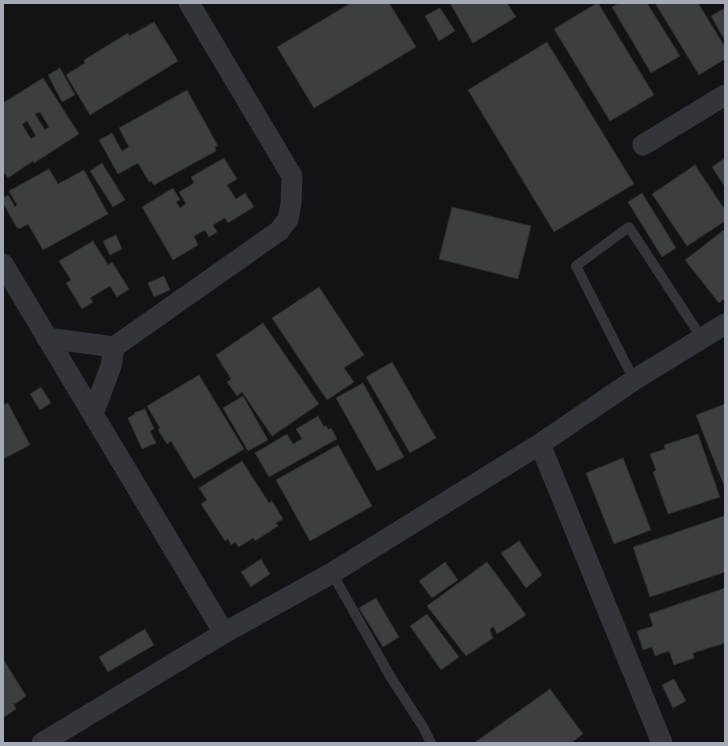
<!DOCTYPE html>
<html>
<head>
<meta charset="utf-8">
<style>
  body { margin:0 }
  #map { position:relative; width:728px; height:746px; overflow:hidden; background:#131315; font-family:Rubik,sans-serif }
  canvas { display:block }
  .frame { position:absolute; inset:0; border:4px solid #a4aab6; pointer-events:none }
</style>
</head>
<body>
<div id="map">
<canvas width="728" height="746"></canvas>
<div class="frame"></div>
</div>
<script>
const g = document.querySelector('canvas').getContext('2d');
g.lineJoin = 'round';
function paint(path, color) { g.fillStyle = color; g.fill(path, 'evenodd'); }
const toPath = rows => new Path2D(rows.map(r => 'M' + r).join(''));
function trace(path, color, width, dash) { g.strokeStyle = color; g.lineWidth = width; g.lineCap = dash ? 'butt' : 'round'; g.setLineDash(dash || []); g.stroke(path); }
const building = toPath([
  [351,3,389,3,416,47,314,108,277,47,351,3],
  [450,3,507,3,516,17,473,43,450,3],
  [597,3,598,3,654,95,610,121,554,29,597,3],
  [619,3,647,3,680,56,651,73,612,7,619,3],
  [655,3,698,3,725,47,725,59,699,75,655,3],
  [440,8,455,31,439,41,425,16,440,8],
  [725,8,725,41,711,16,725,8],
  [154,22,178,61,90,115,66,75,85,63,84,60,128,33,129,36,154,22],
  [547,42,634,184,554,232,468,90,547,42],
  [60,68,75,95,62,102,48,75,60,68],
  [43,78,79,134,34,163,33,161,8,178,3,171,3,103,43,78],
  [40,112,49,127,45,130,35,114,40,112],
  [27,121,36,136,31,139,22,124,27,121],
  [187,90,218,146,215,147,216,151,154,185,151,181,149,182,138,163,118,174,99,140,112,133,122,151,129,147,119,128,187,90],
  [224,158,237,179,227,185,236,199,245,193,254,207,228,223,225,218,213,225,217,232,209,237,205,230,194,236,198,245,173,260,142,207,173,188,180,200,176,202,180,208,186,204,179,192,194,183,191,177,224,158],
  [725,158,725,187,712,167,725,158],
  [102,163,125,200,113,207,90,171,102,163],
  [695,165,725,210,725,221,687,246,652,194,695,165],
  [49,169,58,184,84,170,108,214,43,250,28,224,19,229,18,227,17,228,3,203,3,198,8,195,15,207,17,205,9,191,49,169],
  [642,193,676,248,662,257,628,202,642,193],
  [452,207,531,226,518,279,439,259,452,207],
  [725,229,725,298,719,303,685,260,725,229],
  [116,235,122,249,110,255,103,241,116,235],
  [93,241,108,265,112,262,129,289,117,297,110,286,90,298,93,302,82,309,66,283,71,280,59,261,93,241],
  [164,276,170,290,154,297,148,283,164,276],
  [319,287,364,355,344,368,354,382,327,400,272,318,319,287],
  [263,323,319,404,272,436,242,392,237,396,227,382,231,379,216,355,263,323],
  [392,362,436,438,410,453,366,377,392,362],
  [199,375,244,449,194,479,171,441,167,444,158,430,160,428,147,406,199,375],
  [363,383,404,457,377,471,336,398,363,383],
  [41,387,51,403,40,410,30,394,41,387],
  [243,396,268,440,248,451,223,408,243,396],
  [8,403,30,445,3,459,3,405,8,403],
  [725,404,725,488,696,415,725,404],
  [145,409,154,429,150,431,156,443,142,449,128,418,135,414,134,413,145,409],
  [318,416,324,427,326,425,328,430,331,428,337,439,269,477,255,453,287,434,293,444,302,439,296,429,318,416],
  [698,434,720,497,668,514,653,472,656,470,650,454,665,449,664,445,698,434],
  [338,445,372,506,310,541,276,480,338,445],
  [623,458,651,530,614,544,586,473,623,458],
  [242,461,269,503,272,501,283,519,276,523,278,526,255,541,253,538,239,547,235,542,231,545,228,539,225,541,201,504,207,500,199,488,242,461],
  [724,516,725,520,725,572,650,597,633,547,724,516],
  [519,541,542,575,526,588,501,553,519,541],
  [261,559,270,574,251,587,241,572,261,559],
  [445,562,458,580,432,598,419,581,445,562],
  [487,562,526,615,497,634,493,626,490,630,493,638,466,656,427,606,487,562],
  [725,588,725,643,693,653,694,658,674,665,669,651,655,656,652,647,643,650,637,631,653,626,649,614,725,588],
  [376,598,399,637,383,647,359,608,376,598],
  [427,614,459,657,441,670,410,626,427,614],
  [145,629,154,645,108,672,99,657,145,629],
  [3,659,26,696,15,704,13,703,16,709,3,718,3,659],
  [674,679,686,701,673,708,662,685,674,679],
  [550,689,583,734,571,743,474,743,550,689]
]);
paint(building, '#3d3e42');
trace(building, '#2d2d31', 1);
trace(toPath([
  [634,380,576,266,629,227,701,337],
  [332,573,390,676,423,727,431,743]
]), '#34353a', 10);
trace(toPath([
  [643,145,725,95],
  [3,264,224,633],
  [47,338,114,347,279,231,288,219,291,204,292,176,189,3],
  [93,414,111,366,114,347],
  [540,444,662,743],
  [42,743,224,633,332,573,540,444,634,380,725,324]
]), '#34353a', 21);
</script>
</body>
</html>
